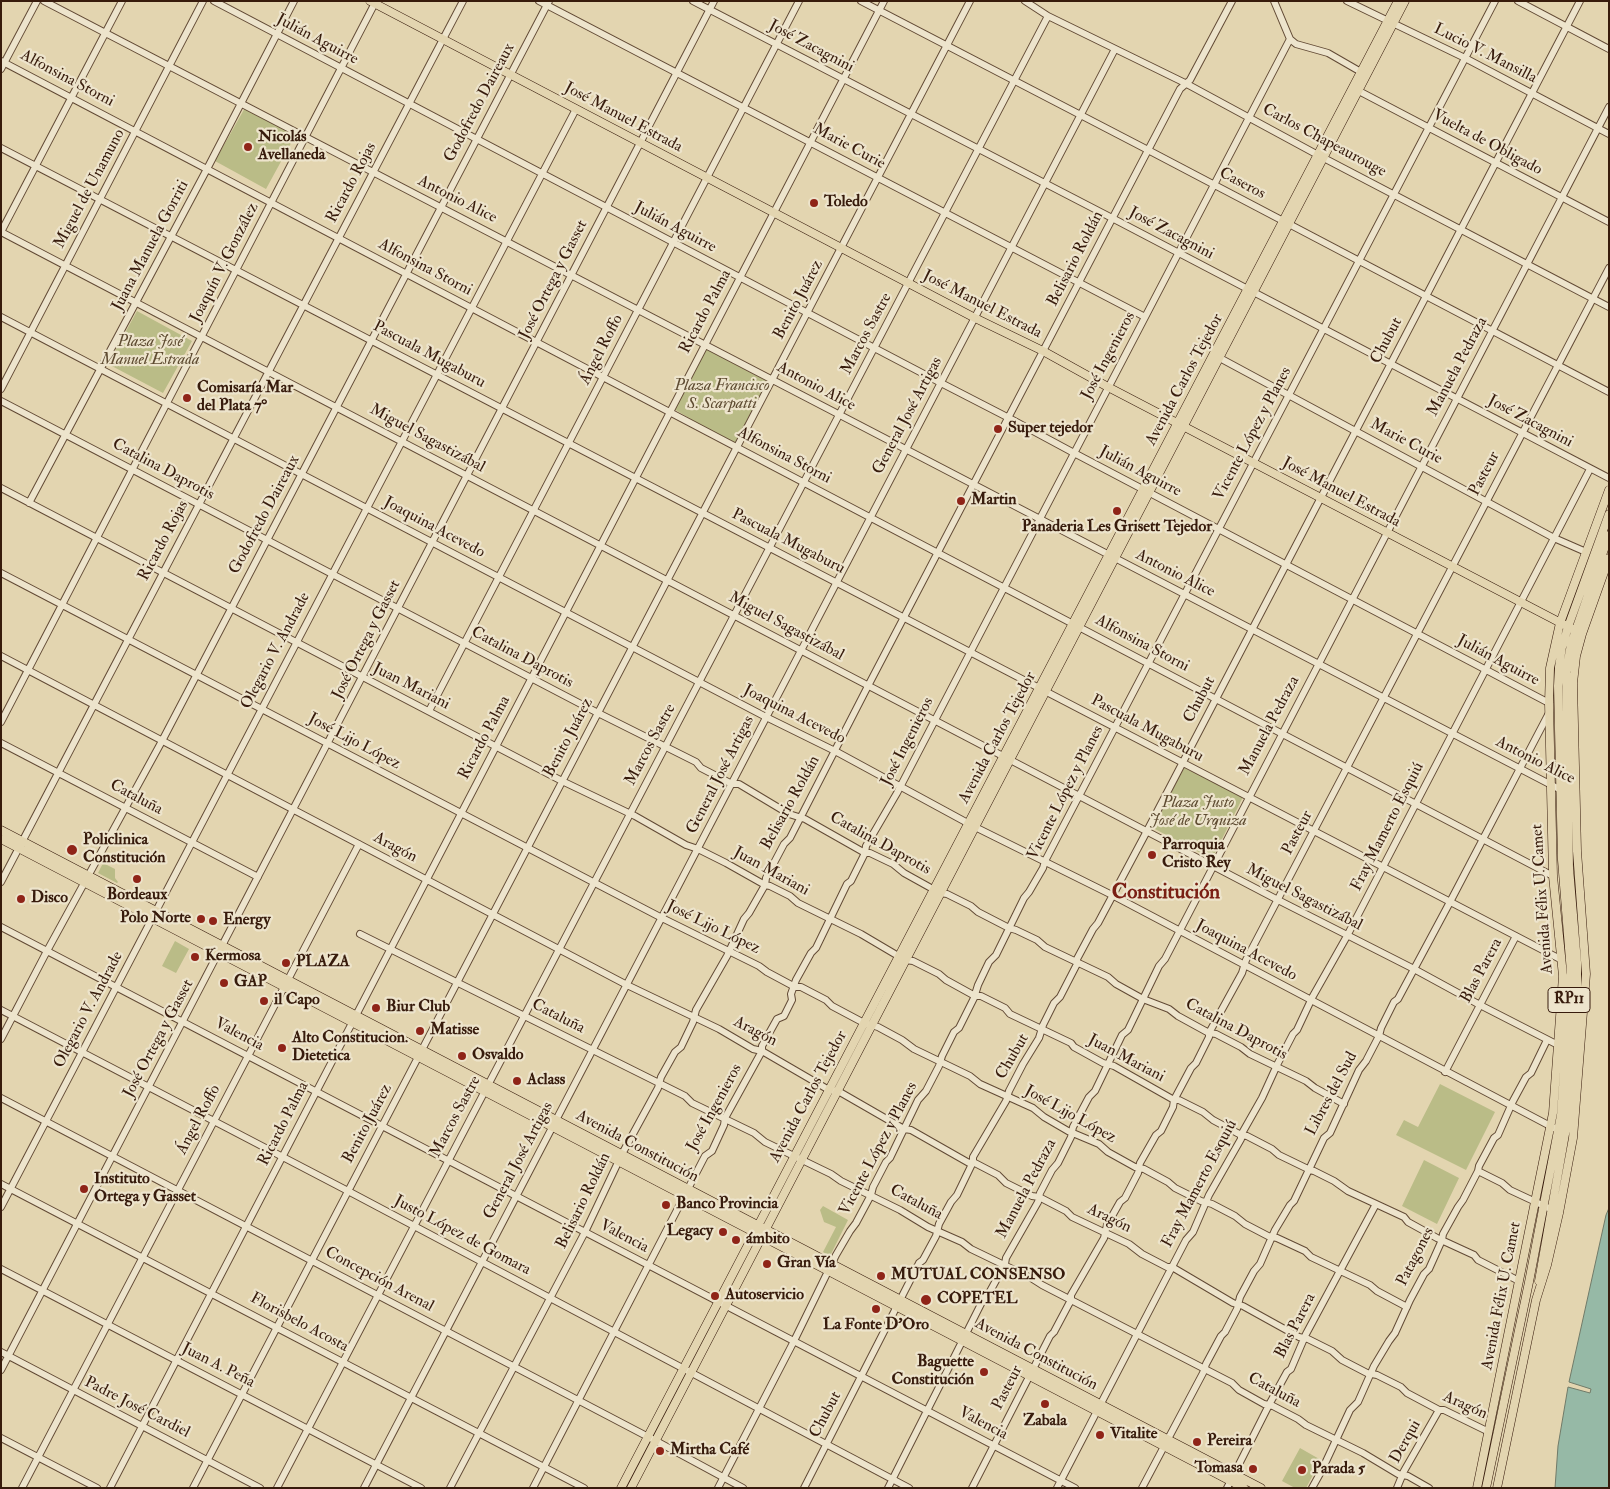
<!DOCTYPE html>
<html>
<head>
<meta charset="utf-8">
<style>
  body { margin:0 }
  #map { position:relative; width:1610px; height:1489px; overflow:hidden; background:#e3d5b0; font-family:"IM FELL Double Pica",serif }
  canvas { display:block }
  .frame { position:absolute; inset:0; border:2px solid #371b0c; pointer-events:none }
</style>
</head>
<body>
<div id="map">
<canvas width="1610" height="1489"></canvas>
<div class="frame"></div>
</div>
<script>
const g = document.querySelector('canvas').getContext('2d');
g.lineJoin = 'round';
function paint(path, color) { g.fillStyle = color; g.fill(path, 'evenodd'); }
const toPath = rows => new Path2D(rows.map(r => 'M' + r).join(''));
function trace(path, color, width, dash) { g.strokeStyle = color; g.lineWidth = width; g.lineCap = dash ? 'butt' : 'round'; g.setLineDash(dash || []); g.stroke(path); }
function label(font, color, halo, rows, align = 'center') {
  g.font = font + ' "IM FELL Double Pica",serif'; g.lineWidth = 4.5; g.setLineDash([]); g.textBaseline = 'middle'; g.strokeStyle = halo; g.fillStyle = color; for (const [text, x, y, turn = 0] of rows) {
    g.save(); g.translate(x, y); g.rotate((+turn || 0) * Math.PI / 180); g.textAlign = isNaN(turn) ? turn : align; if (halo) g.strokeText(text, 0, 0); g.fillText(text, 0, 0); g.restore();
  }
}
paint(toPath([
  [246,106,296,134,266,189,215,161],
  [137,311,192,341,163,393,108,364],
  [706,347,772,380,737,447,674,409],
  [1184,768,1243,797,1212,859,1153,828],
  [103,863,115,869,115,878,118,882,117,883,98,873],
  [175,941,189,949,176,973,162,966],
  [1440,1084,1495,1112,1466,1170,1396,1135,1404,1120,1418,1127],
  [1424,1160,1459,1178,1437,1224,1402,1206],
  [823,1206,848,1220,831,1254,828,1255,823,1252,836,1227,824,1222,820,1210],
  [1528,1254,1482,1488,1479,1488],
  [1300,1448,1321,1460,1306,1488,1295,1488,1282,1481]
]), '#babc87');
const water = toPath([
  [1609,1208,1609,1488,1555,1488,1558,1446,1568,1387,1590,1393,1591,1389,1569,1382,1606,1215,1609,1208]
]);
paint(water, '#96b9a6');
trace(water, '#707a68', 1);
const minor = toPath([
  [44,1,1563,791],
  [214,1,941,383,1009,418,1074,453,1549,703],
  [539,1,1145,317],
  [693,1,1112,218,1609,478],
  [861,1,1148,150,1609,392],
  [1025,1,1048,16,1185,83,1318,155,1609,307],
  [1274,1,1290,39,1296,44,1328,53,1361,72],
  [1347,1,1465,58,1609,134],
  [1518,1,1609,49],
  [1,61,1553,876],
  [1,69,37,1],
  [1355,89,1609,222],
  [1,148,1562,960],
  [1,232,1278,900,1414,969,1480,1005,1558,1045],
  [1,232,122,1],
  [1,317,766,717,835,751,975,827,1112,895,1554,1128],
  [1216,356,1554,538,1586,552],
  [1,389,203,1],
  [1,401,598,713,696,762,701,768,732,784,739,784,789,814,805,819,865,853,870,853,893,864,904,873,940,893,947,894,971,906,978,912,1009,928,1016,930,1037,940,1045,947,1108,977,1116,984,1143,999,1169,1009,1178,1016,1209,1033,1216,1034,1241,1047,1250,1054,1306,1081,1315,1088,1344,1104],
  [1,488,562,781,635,816,686,845,698,849,726,863,765,885,770,886,790,896,798,903,861,934,905,960,913,961,939,974,946,980,975,996,981,996,1005,1008,1010,1014,1071,1043,1074,1047,1103,1063,1114,1066,1174,1100,1179,1100,1203,1112,1213,1120,1241,1135,1247,1136,1272,1149,1279,1155,1310,1170,1314,1171,1334,1181,1348,1191,1404,1217,1408,1222,1437,1238,1474,1255,1478,1260,1519,1281],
  [29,503,207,169,294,1],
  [1,573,662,918,759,966,767,972,795,987,801,987,826,1000,832,1006,864,1023,878,1027,902,1040,914,1049,970,1076,980,1084,1033,1108,1044,1117,1068,1131,1099,1144,1108,1152,1135,1167,1144,1169,1168,1182,1175,1188,1201,1201,1212,1204,1235,1216,1245,1224,1268,1236,1277,1238,1305,1251,1311,1257,1370,1285,1377,1291,1407,1307],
  [1,656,627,985,719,1029,753,1049,762,1051,829,1090,838,1091,904,1129,911,1130,969,1163,973,1162,998,1175,1006,1183,1032,1196,1039,1197,1066,1211,1072,1217,1129,1244,1142,1254,1167,1267,1172,1267,1233,1303,1243,1306,1299,1337,1308,1339,1332,1351,1342,1360,1367,1373,1377,1375,1401,1387,1407,1393,1439,1410,1444,1410,1489,1432],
  [429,711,799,1],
  [1,722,376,1],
  [1,743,258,877],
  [1,882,463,1],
  [1,927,1075,1488],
  [360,934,685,1096,692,1103,754,1133,765,1142,831,1174,841,1181,900,1210,928,1227,962,1242,971,1249,1031,1278,1042,1285,1232,1383,1239,1390,1264,1404,1273,1406,1298,1419,1306,1425,1363,1453,1398,1474,1408,1476,1429,1488],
  [1,1010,348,1191,909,1488],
  [1,1039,47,951,162,741,549,1],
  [1445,1072,1516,936],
  [1,1098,656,1441,743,1488],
  [1478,1171,1502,1183,1510,1190,1555,1211],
  [1,1184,584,1488],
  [1,1207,576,109],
  [1,1269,421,1488],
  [1,1352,260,1488],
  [1,1370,714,1],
  [1,1438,97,1488],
  [22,1488,359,844],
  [110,1488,884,1],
  [193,1488,970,1],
  [277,1488,1048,16],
  [364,1488,1115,49],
  [450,1488,585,1232,622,1154,658,1088,661,1077,675,1052,681,1047,693,1022,696,1010,727,956,744,919,749,913,765,885,766,878,784,844,790,838,868,686,1180,89,1190,80,1232,1],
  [533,1488,705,1156,712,1151,724,1125,725,1118,762,1051,762,1046,777,1019,784,1016,792,1000,791,994,796,980,811,953,816,948,847,884,851,881,865,853,866,846,897,793,1290,39],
  [718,1488,794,1341,836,1255,850,1231,856,1223,871,1195,873,1187,886,1162,890,1158,918,1100,926,1091,939,1066,942,1056,954,1032,959,1028,974,998,978,985,989,962,996,955,1024,898,1029,892,1043,868,1045,861,1495,1],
  [804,1488,919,1263,923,1260,936,1236,939,1224,951,1202,957,1195,973,1162,973,1157,1006,1101,1009,1091,1023,1064,1039,1038,1043,1025,1054,1003,1060,997,1077,964,1077,959,1093,929,1098,923,1147,831,1580,1],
  [888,1488,984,1298,988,1295,1005,1264,1006,1258,1038,1202,1040,1193,1052,1170,1058,1163,1071,1137,1073,1127,1089,1097,1095,1091,1122,1035,1128,1030,1159,966,1165,959,1609,107],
  [972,1488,1050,1336,1054,1332,1071,1300,1071,1295,1104,1238,1107,1225,1120,1202,1125,1198,1138,1173,1140,1163,1156,1135,1161,1131,1173,1107,1174,1100,1191,1068,1196,1063,1209,1037,1209,1033,1242,973,1246,960,1609,268],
  [1057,1488,1186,1240,1193,1232,1209,1195,1241,1139,1241,1135,1262,1098,1278,1063,1293,1034,1297,1030,1313,996,1347,936,1590,469],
  [1142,1488,1203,1373,1206,1364,1221,1336,1225,1332,1237,1309,1240,1297,1254,1271,1260,1264,1275,1230,1290,1205,1294,1201,1324,1138,1330,1133,1359,1070,1366,1061,1379,1036,1381,1028,1394,1002,1398,999,1450,902,1549,713],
  [1227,1488,1270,1403,1287,1372,1291,1369,1306,1334,1376,1204],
  [1312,1488,1322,1470,1350,1410,1358,1402,1374,1366,1389,1341,1395,1333,1410,1300,1424,1274,1429,1269,1442,1240,1443,1234,1458,1207,1463,1200,1478,1171,1479,1166,1494,1138,1498,1135,1513,1101,1526,1077,1531,1073,1547,1040],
  [1397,1488,1404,1471,1439,1410]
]);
const major = toPath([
  [370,1,975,318,1043,351,1108,387,1582,634],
  [1,830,1261,1488],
  [1,839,1244,1488],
  [1539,1281,1568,1117,1577,992,1577,962,1569,868,1566,672,1571,644,1609,535],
  [621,1488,1398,1],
  [631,1488,1405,1],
  [1477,1488,1553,1113,1563,976,1553,876,1549,703,1550,668,1560,623,1609,490],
  [1486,1488,1529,1282,1561,1115,1571,973,1562,860,1558,686,1559,667,1562,647,1568,627,1609,514],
  [1497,1488,1536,1300,1547,1265,1559,1213,1573,1138,1586,974,1577,851,1573,683,1576,656,1582,634,1609,558]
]);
trace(minor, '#624a35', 8);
trace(major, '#371b0c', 9);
trace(minor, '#ede4cc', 6);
trace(major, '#e3d5b0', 8);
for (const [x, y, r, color] of [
  [248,147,5,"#8f2418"],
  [814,203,5,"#8f2418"],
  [187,398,5,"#8f2418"],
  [998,429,5,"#8f2418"],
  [961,501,5,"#8f2418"],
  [1117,511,5,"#8f2418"],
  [72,850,6,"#8f2418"],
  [1152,855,5,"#8f2418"],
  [137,879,5,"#8f2418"],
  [21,899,5,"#8f2418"],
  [201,919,5,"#8f2418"],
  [213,921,5,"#8f2418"],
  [195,957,5,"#8f2418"],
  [286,963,5,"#8f2418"],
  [224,983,5,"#8f2418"],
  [264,1001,5,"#8f2418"],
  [376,1008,5,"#8f2418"],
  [420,1031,5,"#8f2418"],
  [282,1048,5,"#8f2418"],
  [462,1056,5,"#8f2418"],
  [517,1081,5,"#8f2418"],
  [84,1189,5,"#8f2418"],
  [666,1205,5,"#8f2418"],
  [723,1232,5,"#8f2418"],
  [736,1240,5,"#8f2418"],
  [767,1264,5,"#8f2418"],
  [881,1276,5,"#8f2418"],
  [715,1296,5,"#8f2418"],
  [926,1300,6,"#8f2418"],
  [876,1309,5,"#8f2418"],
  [984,1372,5,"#8f2418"],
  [1045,1404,5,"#8f2418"],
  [1100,1435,5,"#8f2418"],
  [1197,1442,5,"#8f2418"],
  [660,1451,5,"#8f2418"],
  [1253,1469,5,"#8f2418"],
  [1302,1470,5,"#8f2418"]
]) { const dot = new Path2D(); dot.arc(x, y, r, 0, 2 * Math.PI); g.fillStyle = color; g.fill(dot); trace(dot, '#ede4cc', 2); }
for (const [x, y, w] of [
  [1569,1000,42]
]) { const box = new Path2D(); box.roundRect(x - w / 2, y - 12.5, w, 25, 4); g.fillStyle = '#ede4cc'; g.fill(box); trace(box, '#371b0c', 1); }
label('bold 15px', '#371b0c', null, [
  ["RP11",1569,1000]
]);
label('16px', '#371b0c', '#ede4cc', [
  ["Julián Aguirre",317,40,28],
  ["José Zacagnini",811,47,28],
  ["Lucio V. Mansilla",1485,54,27],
  ["Alfonsina Storni",67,79,28],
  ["Godofredo Daireaux",480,103,-62],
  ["José Manuel Estrada",623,118,28],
  ["Carlos Chapeaurouge",1324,141,28],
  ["Vuelta de Obligado",1487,143,28],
  ["Marie Curie",849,147,28],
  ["Ricardo Rojas",352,183,-62],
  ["Caseros",1242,184,28],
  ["Miguel de Unamuno",90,189,-62],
  ["Antonio Alice",457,200,27],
  ["Julián Aguirre",675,228,28],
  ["José Zacagnini",1171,234,28],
  ["Juana Manuela Gorriti",151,246,-62],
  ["Belisario Roldán",1076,259,-63],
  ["Joaquín V. González",225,263,-63],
  ["Alfonsina Storni",425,268,28],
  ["José Ortega y Gasset",554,280,-63],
  ["Benito Juárez",799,300,-62],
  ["José Manuel Estrada",982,305,27],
  ["Ricardo Palma",706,312,-62],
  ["Marcos Sastre",867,334,-62],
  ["Chubut",1387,341,-62],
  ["Ángel Roffo",602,350,-63],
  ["Pascuala Mugaburu",429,355,28],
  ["José Ingenieros",1109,356,-62],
  ["Manuela Pedraza",1458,367,-62],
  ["Avenida Carlos Tejedor",1185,380,-62],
  ["Antonio Alice",816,387,28],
  ["General José Artigas",908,416,-62],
  ["José Zacagnini",1530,422,28],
  ["Vicente López y Planes",1253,434,-62],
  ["Miguel Sagastizábal",427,439,28],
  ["Marie Curie",1406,442,28],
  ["Alfonsina Storni",784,456,28],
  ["Catalina Daprotis",163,470,28],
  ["Julián Aguirre",1140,472,28],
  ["Pasteur",1485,474,-62],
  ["José Manuel Estrada",1341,493,28],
  ["Godofredo Daireaux",265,515,-62],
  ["Joaquina Acevedo",434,528,28],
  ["Ricardo Rojas",164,541,-62],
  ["Pascuala Mugaburu",788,542,27],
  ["Antonio Alice",1175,574,27],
  ["Miguel Sagastizábal",786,627,28],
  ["José Ortega y Gasset",367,640,-63],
  ["Alfonsina Storni",1142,644,28],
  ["Olegario V. Andrade",276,651,-62],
  ["Catalina Daprotis",522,658,28],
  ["Julián Aguirre",1498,661,28],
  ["Juan Mariani",411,687,27],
  ["Chubut",1200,700,-62],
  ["Joaquina Acevedo",794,715,27],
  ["Manuela Pedraza",1270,726,-62],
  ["Pascuala Mugaburu",1147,729,28],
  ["Ricardo Palma",485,738,-62],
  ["Benito Juárez",569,738,-62],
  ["Avenida Carlos Tejedor",998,738,-62],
  ["José Lijo López",354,742,28],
  ["José Ingenieros",908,742,-63],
  ["Marcos Sastre",651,745,-62],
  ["Antonio Alice",1535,761,27],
  ["General José Artigas",721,775,-63],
  ["Vicente López y Planes",1066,793,-63],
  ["Cataluña",136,798,28],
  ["Belisario Roldán",791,803,-61],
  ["Fray Mamerto Esquiú",1388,827,-63],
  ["Pasteur",1298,833,-62],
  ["Catalina Daprotis",880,844,29],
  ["Aragón",395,848,28],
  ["Juan Mariani",771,872,29],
  ["Miguel Sagastizábal",1304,898,27],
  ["Avenida Félix U. Camet",1543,899,-94],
  ["José Lijo López",713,928,26],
  ["Joaquina Acevedo",1246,951,28],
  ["Blas Parera",1482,971,-62],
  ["Olegario V. Andrade",89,1010,-62],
  ["Cataluña",558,1017,27],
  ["Catalina Daprotis",1236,1030,28],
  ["Aragón",755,1032,27],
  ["Valencia",239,1035,28],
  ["José Ortega y Gasset",159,1039,-62],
  ["Chubut",1013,1057,-60],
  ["Juan Mariani",1126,1059,28],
  ["Libres del Sud",1332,1094,-62],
  ["Avenida Carlos Tejedor",809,1097,-62],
  ["José Ingenieros",715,1108,-61],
  ["José Lijo López",1070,1115,29],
  ["Marcos Sastre",456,1117,-62],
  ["Ángel Roffo",199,1120,-62],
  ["Ricardo Palma",284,1124,-63],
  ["Benito Juárez",368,1124,-62],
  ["Avenida Constitución",637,1147,28],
  ["Vicente López y Planes",879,1149,-62],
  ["General José Artigas",519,1161,-62],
  ["Fray Mamerto Esquiú",1200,1184,-62],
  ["Manuela Pedraza",1027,1189,-62],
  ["Belisario Roldán",584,1201,-64],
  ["Cataluña",916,1203,28],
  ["Aragón",1109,1219,26],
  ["Justo López de Gomara",462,1236,28],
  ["Valencia",624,1237,28],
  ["Patagones",1416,1257,-63],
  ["Concepción Arenal",379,1280,28],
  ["Avenida Félix U. Camet",1502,1296,-79],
  ["Florisbelo Acosta",299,1323,28],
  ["Blas Parera",1296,1326,-63],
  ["Avenida Constitución",1036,1355,28],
  ["Juan A. Peña",218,1366,27],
  ["Pasteur",1008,1388,-63],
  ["Cataluña",1274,1391,28],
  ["Aragón",1465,1406,24],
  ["Padre José Cardiel",137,1408,27],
  ["Chubut",826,1415,-62],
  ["Valencia",983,1424,28],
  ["Derqui",1406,1442,-61]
]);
label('bold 16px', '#371b0c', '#ede4cc', [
  ["Nicolás",258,138],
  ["Avellaneda",258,156],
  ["Toledo",824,203],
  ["Comisaría Mar",197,389],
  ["del Plata 7°",197,407],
  ["Super tejedor",1008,429],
  ["Martin",971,501],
  ["Panaderia Les Grisett Tejedor",1117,528,"center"],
  ["Policlinica",83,841],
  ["Constitución",83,859],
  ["Parroquia",1162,846],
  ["Cristo Rey",1162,864],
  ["Bordeaux",137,896,"center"],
  ["Disco",31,899],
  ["Polo Norte",191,919,"right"],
  ["Energy",223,921],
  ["Kermosa",205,957],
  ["PLAZA",296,963],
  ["GAP",234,983],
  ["il Capo",274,1001],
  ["Biur Club",386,1008],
  ["Matisse",430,1031],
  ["Alto Constitucion.",292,1039],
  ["Dietetica",292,1057],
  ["Osvaldo",472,1056],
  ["Aclass",527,1081],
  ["Instituto",94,1180],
  ["Ortega y Gasset",94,1198],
  ["Banco Provincia",676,1205],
  ["Legacy",713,1232,"right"],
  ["ámbito",746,1240],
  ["Gran Vía",777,1264],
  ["MUTUAL CONSENSO",891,1276],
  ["Autoservicio",725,1296],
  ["COPETEL",937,1300],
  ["La Fonte D'Oro",876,1326,"center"],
  ["Baguette",974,1363,"right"],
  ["Constitución",974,1381,"right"],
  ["Zabala",1045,1422,"center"],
  ["Vitalite",1110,1435],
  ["Pereira",1207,1442],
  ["Mirtha Café",670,1451],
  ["Tomasa",1243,1469,"right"],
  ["Parada 5",1312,1470]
], 'left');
label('italic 16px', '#5e4b31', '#ede4cc', [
  ["Plaza José",150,343],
  ["Manuel Estrada",150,361],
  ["Plaza Francisco",722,387],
  ["S. Scarpatti",722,405],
  ["Plaza Justo",1198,804],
  ["José de Urquiza",1198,822]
]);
label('bold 21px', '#7a1f14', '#ede4cc', [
  ["Constitución",1166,893]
]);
</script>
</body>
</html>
